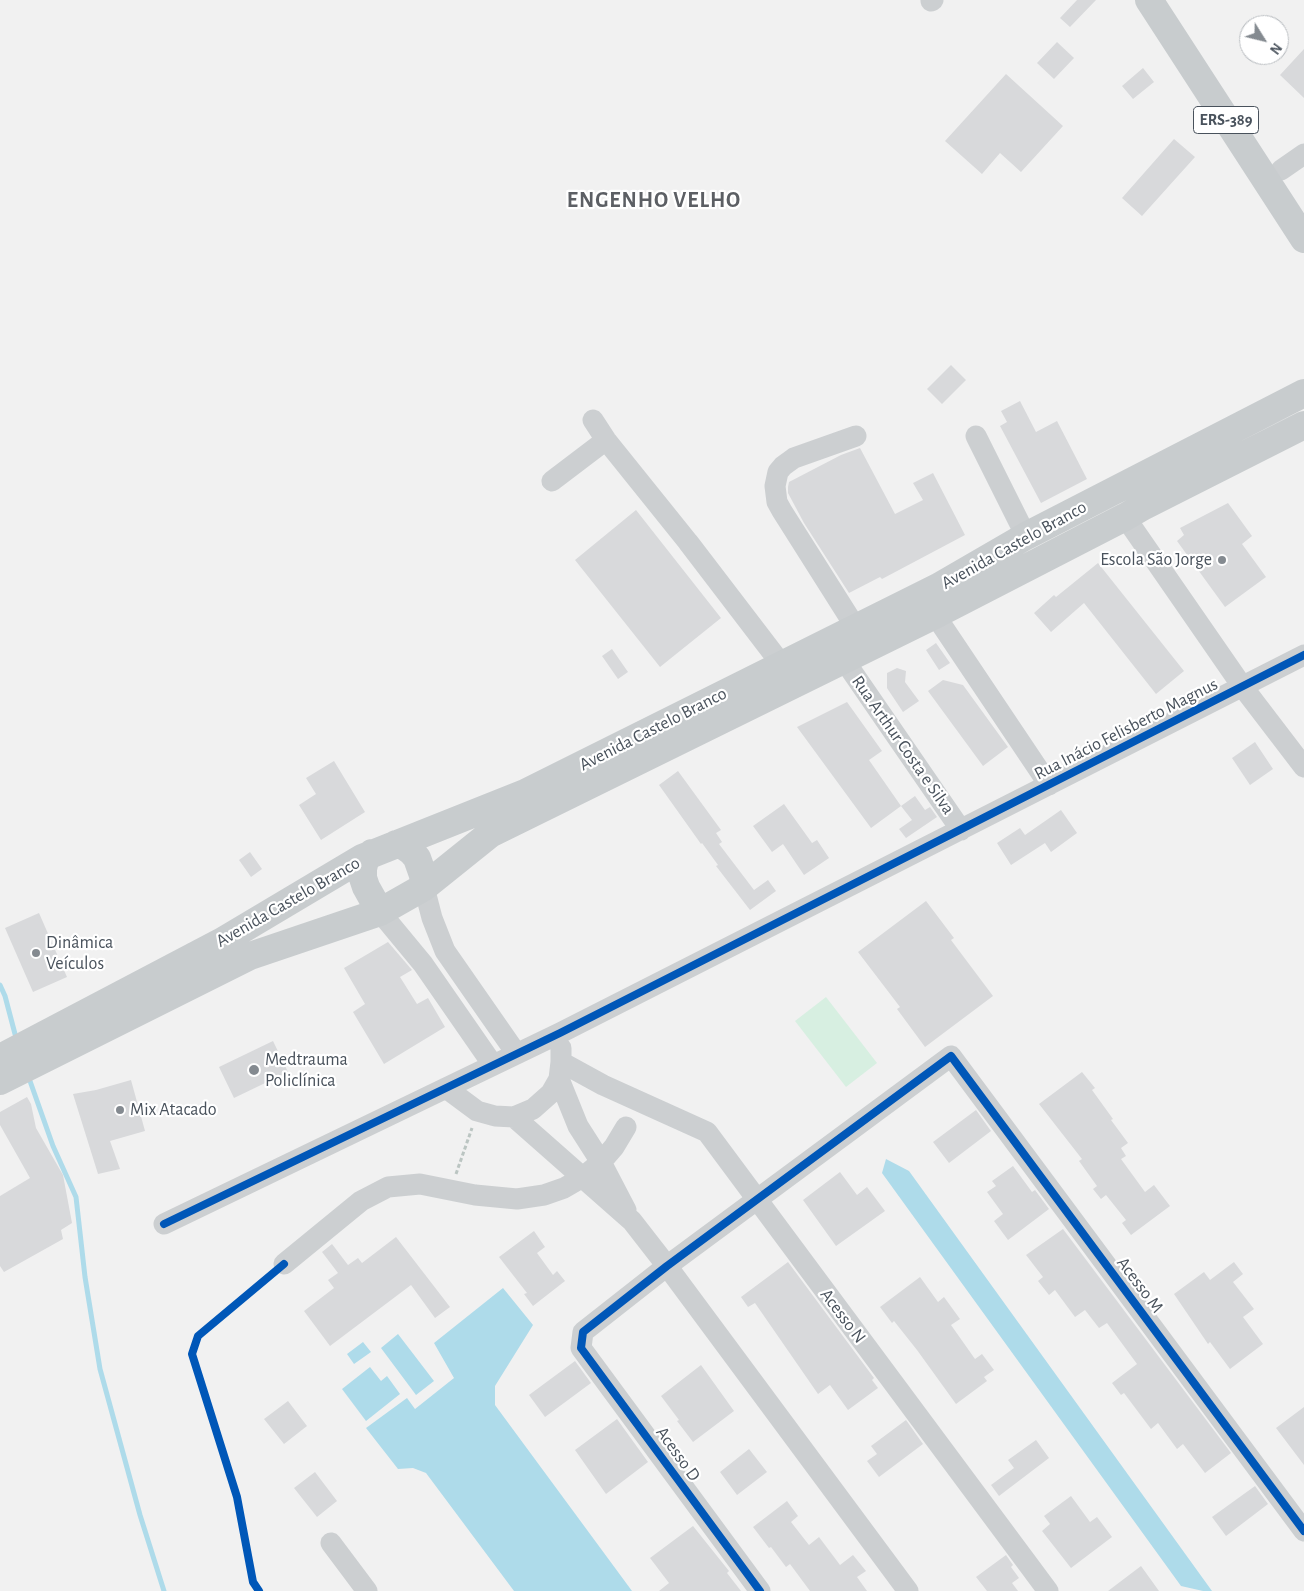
<!DOCTYPE html>
<html>
<head>
<meta charset="utf-8">
<style>
  body { margin:0 }
  #map { position:relative; width:1304px; height:1591px; overflow:hidden; background:#f1f1f1; font-family:"Alegreya Sans",sans-serif }
  canvas { display:block }
  .north { position:absolute; left:1239px; top:15px; width:50px; height:50px; box-sizing:border-box; background:#fff; border:1px solid #b6babe; border-radius:50%; rotate:126deg; font-size:14px; font-weight:700; line-height:20px; text-align:center; color:#49525c }
  .north::after { content:''; display:block; margin:auto; width:18px; height:22px; background:#848a90; clip-path:polygon(50% 0,100% 100%,50% 72%,0 100%) }
</style>
</head>
<body>
<div id="map">
<canvas width="1304" height="1591"></canvas>
<div class="north">N</div>
</div>
<script>
const g = document.querySelector('canvas').getContext('2d');
g.lineJoin = 'round';
function paint(path, color) { g.fillStyle = color; g.fill(path, 'evenodd'); }
const toPath = rows => new Path2D(rows.map(r => 'M' + r).join(''));
function trace(path, color, width, dash) { g.strokeStyle = color; g.lineWidth = width; g.lineCap = dash ? 'butt' : 'round'; g.setLineDash(dash || []); g.stroke(path); }
function label(font, color, halo, rows, align = 'center') {
  g.font = font + ' "Alegreya Sans",sans-serif'; g.lineWidth = 4.5; g.setLineDash([]); g.textBaseline = 'middle'; g.strokeStyle = halo; g.fillStyle = color; for (const [text, x, y, turn = 0] of rows) {
    g.save(); g.translate(x, y); g.rotate((+turn || 0) * Math.PI / 180); g.textAlign = isNaN(turn) ? turn : align; if (halo) g.strokeText(text, 0, 0); g.fillText(text, 0, 0); g.restore();
  }
}
paint(toPath([
  [826,997,877,1063,846,1087,795,1021]
]), '#d7efe1');
paint(toPath([
  [886,1159,909,1171,1212,1591,1203,1591,1181,1586,882,1173],
  [503,1288,533,1325,495,1386,495,1405,632,1591,514,1591,426,1473,413,1468,398,1469,366,1428,407,1398,415,1409,454,1378,434,1343],
  [398,1334,434,1381,416,1395,381,1348],
  [363,1342,371,1352,354,1364,347,1354],
  [370,1367,381,1381,387,1376,400,1394,366,1421,342,1389]
]), '#aedbea');
trace(toPath([
  [0,985,5,996,15,1034],
  [30,1081,53,1146,76,1197,85,1277,100,1369,140,1515,164,1591]
]), '#aedbea', 5);
paint(toPath([
  [1077,0,1096,0,1070,27,1060,18],
  [1057,42,1074,58,1054,79,1037,63],
  [1304,49,1304,98,1280,75],
  [1143,68,1154,82,1133,99,1122,86],
  [1006,74,1063,126,1021,172,1000,153,982,174,945,141],
  [1174,139,1195,157,1142,216,1122,198],
  [951,365,966,380,942,404,927,389],
  [1020,401,1036,432,1057,421,1087,479,1041,503,1000,426,1007,422,1001,411],
  [860,448,895,514,923,500,913,483,933,473,965,535,882,579,880,577,849,593,804,523,788,493,788,487,789,482,841,455],
  [1228,503,1252,536,1242,544,1266,577,1225,607,1177,541,1184,535,1180,528],
  [636,510,721,618,660,667,575,560],
  [1098,563,1184,671,1156,694,1084,603,1051,632,1034,613,1054,595,1056,597],
  [936,643,950,663,939,670,926,650],
  [612,649,628,672,618,679,602,656],
  [897,668,906,671,905,682,919,701,903,712,887,688,887,673],
  [943,680,963,685,1008,747,983,766,928,691],
  [847,702,882,751,869,760,901,806,871,828,797,727],
  [1255,742,1273,769,1250,785,1232,758],
  [334,761,365,812,321,840,299,805,316,794,306,778],
  [678,771,721,830,716,833,722,842,719,844,754,890,768,880,776,891,750,910,716,866,718,865,702,843,701,844,659,785],
  [915,796,925,810,930,807,937,817,906,838,899,829,912,820,901,806],
  [784,804,812,843,817,840,829,858,804,875,783,844,772,852,753,826],
  [1061,810,1077,833,1051,852,1045,843,1011,865,997,843,1020,828,1025,835],
  [250,852,262,869,251,877,239,860],
  [926,901,954,938,951,940,993,996,925,1047,897,1009,900,1007,858,952],
  [39,913,67,977,33,992,5,928],
  [388,942,412,970,400,977,417,1004,428,998,445,1027,384,1064,353,1012,365,1004,344,968],
  [273,1041,288,1072,234,1098,219,1067],
  [1082,1072,1095,1088,1092,1090,1113,1119,1111,1120,1128,1143,1121,1148,1126,1156,1121,1159,1145,1192,1154,1185,1170,1206,1131,1235,1122,1223,1126,1220,1106,1195,1101,1199,1093,1189,1097,1186,1079,1161,1082,1159,1039,1104],
  [131,1080,145,1131,110,1141,120,1169,98,1174,73,1094,96,1090],
  [27,1097,31,1104,36,1128,63,1175,72,1223,61,1230,63,1239,4,1272,0,1266,0,1196,30,1178,0,1125,0,1112],
  [976,1110,991,1131,949,1163,933,1142],
  [1013,1166,1032,1192,1035,1190,1049,1209,1008,1240,994,1221,1003,1214,987,1192,996,1186,992,1181],
  [840,1172,857,1195,867,1187,885,1211,836,1246,803,1200],
  [1063,1229,1231,1453,1205,1473,1183,1444,1177,1449,1158,1423,1151,1429,1124,1393,1121,1395,1112,1383,1137,1364,1107,1323,1099,1328,1085,1310,1075,1317,1055,1290,1049,1295,1038,1281,1043,1277,1026,1255],
  [534,1231,545,1247,537,1253,553,1275,557,1271,565,1281,533,1306,524,1294,527,1293,499,1257],
  [396,1237,450,1307,435,1318,411,1285,330,1346,304,1311,334,1288,328,1280,338,1273,322,1252,332,1244,348,1265,358,1258,362,1263],
  [788,1262,874,1378,872,1380,878,1388,848,1410,830,1385,818,1394,755,1303,748,1307,741,1297],
  [1234,1262,1243,1274,1233,1282,1254,1309,1243,1317,1263,1344,1230,1369,1210,1342,1208,1344,1174,1294,1204,1272,1210,1280],
  [920,1277,938,1302,944,1297,960,1319,951,1325,975,1359,982,1354,994,1370,984,1377,987,1381,956,1404,917,1350,894,1321,892,1323,880,1307],
  [575,1361,591,1383,545,1417,529,1395],
  [701,1365,734,1411,693,1442,677,1421,679,1420,661,1396],
  [288,1401,307,1426,284,1444,264,1419],
  [1304,1407,1304,1465,1276,1428],
  [617,1419,648,1462,606,1494,575,1450],
  [906,1420,923,1444,879,1477,867,1461,877,1454,871,1446],
  [1036,1440,1049,1458,999,1496,991,1485,1014,1468,1008,1460],
  [749,1449,767,1472,737,1495,720,1472],
  [315,1472,337,1501,317,1517,294,1488],
  [1255,1486,1268,1504,1226,1536,1212,1517],
  [1071,1496,1090,1522,1097,1517,1112,1537,1071,1568,1042,1531,1050,1524,1044,1516],
  [787,1501,798,1516,791,1522,809,1545,819,1537,840,1565,853,1555,866,1571,857,1577,867,1591,810,1591,790,1564,786,1567,771,1547,769,1548,753,1527],
  [693,1526,729,1571,727,1573,741,1591,659,1591,669,1583,650,1558],
  [1006,1555,1013,1565,1011,1567,1019,1578,1012,1583,1018,1591,987,1591,976,1577],
  [1141,1566,1159,1591,1108,1591]
]), '#d8d9db');
trace(toPath([
  [456,1174,472,1128]
]), '#bbc5c2', 3, [4, 2.5]);
trace(toPath([
  [931,1,933,0],
  [1281,170,1304,154],
  [593,420,606,440,688,542,782,665],
  [976,436,1026,536],
  [552,481,606,440],
  [1125,517,1242,686,1304,767],
  [935,615,1049,785],
  [856,628,782,511,777,502,775,486,778,472,783,466,794,458,856,436],
  [844,660,961,830],
  [424,887,432,918,445,951,516,1053],
  [380,912,423,964,493,1065],
  [561,1062,603,1085,707,1132,1048,1591],
  [559,1079,578,1126,601,1162,626,1210],
  [446,1088,477,1111,495,1116,514,1117,533,1109,551,1093,559,1079,561,1062,561,1048],
  [514,1117,632,1221,667,1266,908,1591],
  [164,1224,560,1033,1304,655],
  [284,1264,361,1201,388,1187,420,1184,475,1195,517,1199,544,1195,564,1188,583,1177,601,1162,614,1147,626,1127],
  [331,1543,367,1591],
  [760,1591,581,1348,583,1332,667,1266,951,1056,1304,1531]
]), '#cccfd1', 21);
trace(toPath([
  [1149,0,1304,239],
  [396,844,404,846,411,851,417,858,423,875,424,887],
  [372,853,365,860,363,869,363,878,366,887,380,912],
  [0,1058,221,942,362,858,525,793,938,587,1026,536,1304,393],
  [0,1081,250,956,380,912,424,887,490,834,935,615,1125,517,1144,506,1304,425]
]), '#c8ccce', 28);
trace(toPath([
  [164,1224,560,1033,1304,655],
  [259,1591,253,1582,237,1497,192,1354,198,1336,284,1264],
  [760,1591,581,1348,583,1332,667,1266,951,1056,1304,1531]
]), '#0057b8', 8);
for (const [x, y, r, color] of [
  [1222,560,5,"#848a90"],
  [36,953,5,"#848a90"],
  [254,1070,6,"#848a90"],
  [120,1110,5,"#848a90"]
]) { const dot = new Path2D(); dot.arc(x, y, r, 0, 2 * Math.PI); g.fillStyle = color; g.fill(dot); trace(dot, '#fff', 2); }
for (const [x, y, w] of [
  [1226,120,65]
]) { const box = new Path2D(); box.roundRect(x - w / 2, y - 13.5, w, 27, 4); g.fillStyle = '#fff'; g.fill(box); trace(box, '#49525c', 1); }
label('bold 16px', '#49525c', null, [
  ["ERS-389",1226,120]
]);
label('18px', '#49525c', '#fff', [
  ["Avenida Castelo Branco",1014,545,-29],
  ["Avenida Castelo Branco",653,729,-27],
  ["Rua Inácio Felisberto Magnus",1126,729,-27],
  ["Rua Arthur Costa e Silva",903,745,55],
  ["Avenida Castelo Branco",288,902,-30],
  ["Acesso M",1140,1285,53],
  ["Acesso N",843,1316,53],
  ["Acesso D",678,1454,54]
]);
label('18px', '#49525c', '#fff', [
  ["Escola São Jorge",1212,560,"right"],
  ["Dinâmica",46,943],
  ["Veículos",46,964],
  ["Medtrauma",265,1060],
  ["Policlínica",265,1081],
  ["Mix Atacado",130,1110]
], 'left');
g.letterSpacing = '1px';
label('bold 22px', '#5c5f64', '#fff', [
  ["ENGENHO VELHO",654,200]
]);
g.letterSpacing = '0px';
</script>
</body>
</html>
